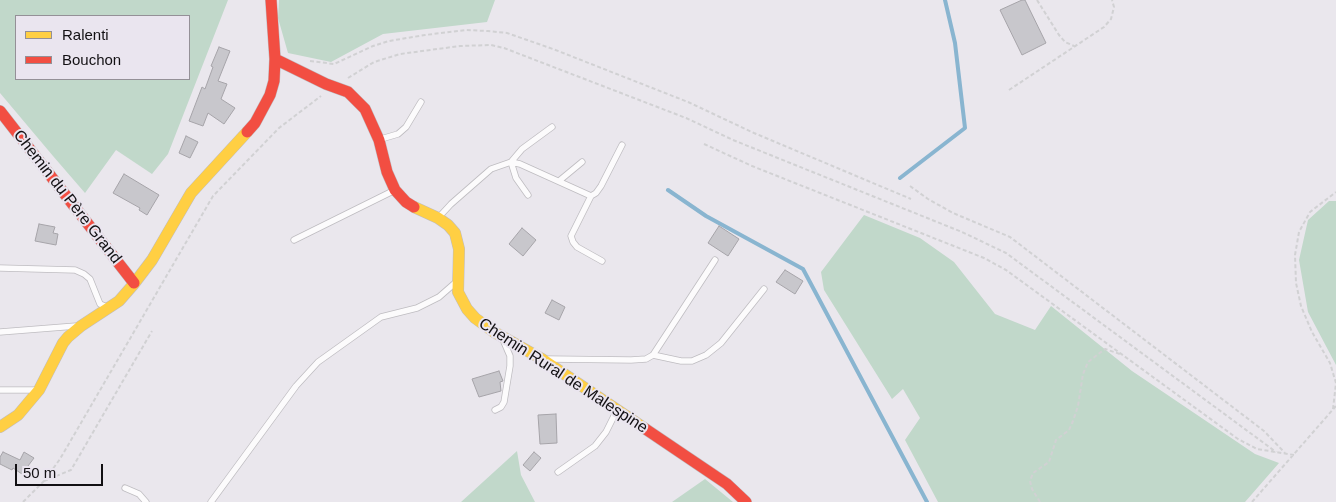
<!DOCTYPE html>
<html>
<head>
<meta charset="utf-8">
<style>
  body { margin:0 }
  #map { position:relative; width:1336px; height:502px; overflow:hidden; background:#eae7ed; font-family:Arial,sans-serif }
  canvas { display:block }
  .legend { position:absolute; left:15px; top:15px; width:175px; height:65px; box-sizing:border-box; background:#eae5ef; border:1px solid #949097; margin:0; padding:6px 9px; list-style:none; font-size:15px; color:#121013 }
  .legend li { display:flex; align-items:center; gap:10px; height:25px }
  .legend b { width:25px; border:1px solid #949097 }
  .scale { position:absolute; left:15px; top:464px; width:88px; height:22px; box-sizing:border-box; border:2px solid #121013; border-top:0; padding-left:6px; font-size:15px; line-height:18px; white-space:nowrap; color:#121013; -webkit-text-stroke:4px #eae5ef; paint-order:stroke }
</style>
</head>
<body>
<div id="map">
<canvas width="1336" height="502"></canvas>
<ul class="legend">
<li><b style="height:6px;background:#ffcf43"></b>Ralenti</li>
<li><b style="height:6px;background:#f24e42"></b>Bouchon</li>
</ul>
<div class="scale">50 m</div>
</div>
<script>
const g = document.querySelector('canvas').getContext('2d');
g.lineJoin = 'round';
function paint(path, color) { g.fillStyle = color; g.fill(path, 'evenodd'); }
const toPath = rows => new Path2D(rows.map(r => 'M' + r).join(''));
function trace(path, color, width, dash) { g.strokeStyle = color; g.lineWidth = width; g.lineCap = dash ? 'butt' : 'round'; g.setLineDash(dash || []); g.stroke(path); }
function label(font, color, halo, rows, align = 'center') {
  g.font = font + ' Arial,sans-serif'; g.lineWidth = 4; g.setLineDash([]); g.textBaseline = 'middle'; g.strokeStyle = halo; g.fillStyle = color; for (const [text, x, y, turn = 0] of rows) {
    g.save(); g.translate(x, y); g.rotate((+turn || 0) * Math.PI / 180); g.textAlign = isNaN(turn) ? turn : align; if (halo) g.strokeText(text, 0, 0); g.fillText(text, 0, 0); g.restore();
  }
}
paint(toPath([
  [0,0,228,0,168,154,152,174,116,150,85,193,53,156,0,93],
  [189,16,189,79,16,79,16,16],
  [279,0,495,0,487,22,383,34,331,62,288,53,278,18],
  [1329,201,1336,201,1336,365,1308,312,1299,260,1308,220],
  [864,215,920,238,954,262,995,314,1035,330,1051,306,1132,371,1255,454,1279,463,1245,502,938,502,905,440,920,418,903,389,892,399,824,290,821,272],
  [517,451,521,475,535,502,461,502],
  [705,479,733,502,672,502]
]), '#c1d8ca');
trace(toPath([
  [900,178,965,128,955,43,945,0],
  [668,190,706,216,803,269,927,502]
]), '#89b5d0', 4);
const building = toPath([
  [1022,0,1025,0,1046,43,1022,55,1000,10,1022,0],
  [219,47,230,51,218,81,227,84,221,99,235,108,224,124,208,113,203,126,189,121,202,87,205,89,213,67,211,66,219,47],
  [186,136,198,142,190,158,179,153,186,136],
  [124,174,159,195,147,215,139,210,140,208,113,193,124,174],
  [39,224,55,227,53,233,58,234,56,245,35,241,39,224],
  [719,226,739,239,728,256,708,243,719,226],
  [522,228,536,240,523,256,509,244,522,228],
  [785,270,803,281,795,294,776,282,785,270],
  [552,300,565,307,559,320,545,313,552,300],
  [499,371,503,381,500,382,501,391,479,397,472,379,499,371],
  [556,414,557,443,540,444,538,415,556,414],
  [3,452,20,460,24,452,34,458,22,474,13,468,12,470,0,464,0,457,3,452],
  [534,452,541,458,530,471,523,465,534,452]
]);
paint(building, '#c8c7cc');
trace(building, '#a6a4a9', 1);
const lane = toPath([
  [381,139,398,134,406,127,421,102],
  [559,181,582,162],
  [528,195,516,178,511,162,522,149,552,127],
  [591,196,571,236,573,242,577,247,602,261],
  [439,217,451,204,491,169,511,162,520,164,591,196,596,193,601,186,622,145],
  [294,240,393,191],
  [715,260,653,355,681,361,692,361,706,355,721,343,764,289],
  [0,268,75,270,84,274,90,279,100,304,107,307],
  [0,332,76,326],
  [549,359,631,360,646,359,653,355],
  [0,390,37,390],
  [495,410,501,407,504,402,510,366,510,356,504,342],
  [558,472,595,446,606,432,617,410],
  [125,488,139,494,146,502],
  [211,502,296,386,318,362,381,317,417,308,439,297,455,283]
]);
const slow = toPath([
  [414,207,438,218,448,225,455,233,459,249,458,292,467,309,475,318,494,332,542,359,644,428],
  [0,427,18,415,39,390,63,343,68,337,81,326,119,301,133,285,152,260,191,193,247,132]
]);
const jam = toPath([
  [275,59,326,84,348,92,365,109,379,140,387,172,395,190,406,202,414,207],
  [0,111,134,283],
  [247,132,255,123,270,95,274,81,275,59,271,0],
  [644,428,727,484,746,502]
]);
trace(lane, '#bebcc0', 7);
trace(slow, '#bebcc0', 12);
trace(jam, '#bebcc0', 12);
trace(toPath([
  [1037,0,1059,35,1065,42,1074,46],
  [310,61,334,64,373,46,389,41,425,35,466,30,488,31,507,33,553,49,688,102,754,133,911,199],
  [348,78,374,62,400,54,460,46,491,45,504,48,686,118,733,140,962,232,1006,253,1276,452],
  [1009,90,1104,27,1111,19,1114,7,1112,0],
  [704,144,752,166,984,258,1006,270,1238,439,1257,449,1294,455],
  [910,186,928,199,953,213,1010,237,1264,431,1285,453],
  [1333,409,1336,383,1330,363,1312,332,1301,306,1296,283,1295,255,1299,232,1310,212,1336,192],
  [44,481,71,470,152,331],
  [23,502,44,481,60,459,213,196,279,128,321,96],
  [1040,502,1032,489,1030,481,1033,473,1049,462,1056,440,1069,430,1073,421,1078,406,1083,374,1088,362,1105,349,1120,354],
  [1252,502,1336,406]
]), '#d1d1d3', 2, [4, 2.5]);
trace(lane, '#fcfbfc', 5.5);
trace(slow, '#ffcf43', 11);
trace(jam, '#f24e42', 11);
label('16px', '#121013', '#eae5ef', [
  ["Chemin du Père Grand",67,197,52],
  ["Chemin Rural de Malespine",563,376,33]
]);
</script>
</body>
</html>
